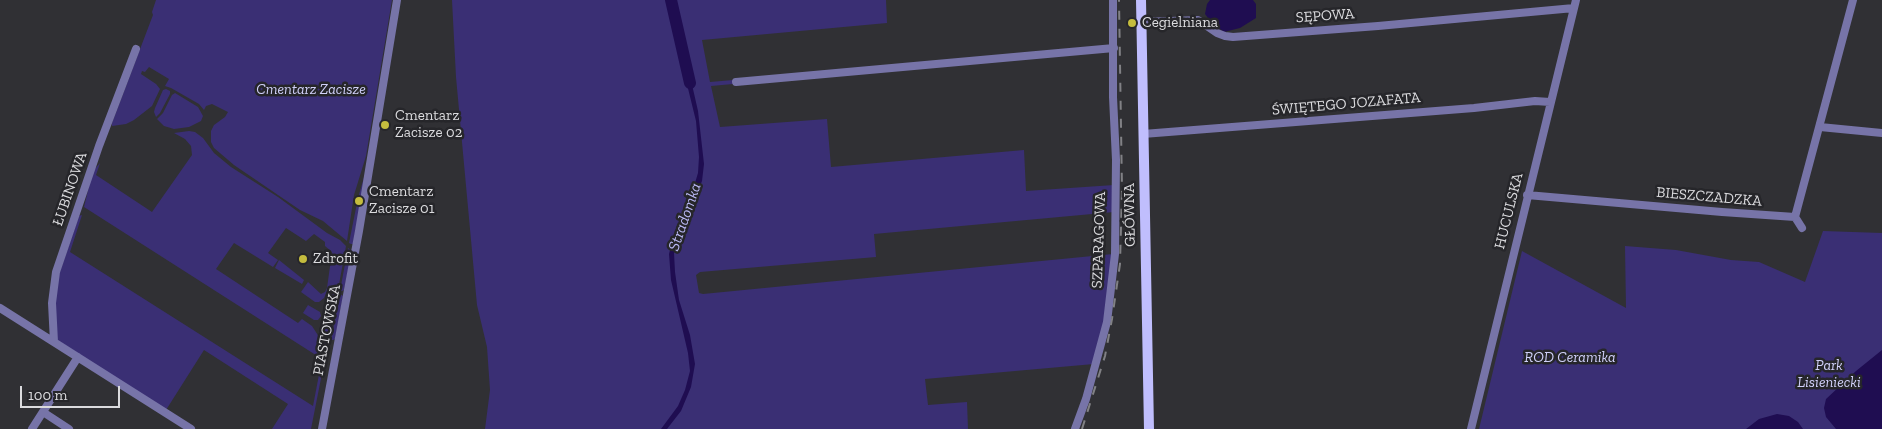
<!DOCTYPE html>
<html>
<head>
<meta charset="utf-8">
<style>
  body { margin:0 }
  #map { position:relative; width:1882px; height:429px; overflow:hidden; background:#303034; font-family:"Zilla Slab",serif }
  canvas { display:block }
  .scale { position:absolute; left:20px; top:386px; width:100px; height:22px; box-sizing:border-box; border:2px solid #dbdbde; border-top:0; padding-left:6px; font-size:15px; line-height:18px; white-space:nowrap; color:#dbdbde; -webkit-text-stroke:4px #26262a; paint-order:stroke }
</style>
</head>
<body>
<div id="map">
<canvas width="1882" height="429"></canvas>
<div class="scale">100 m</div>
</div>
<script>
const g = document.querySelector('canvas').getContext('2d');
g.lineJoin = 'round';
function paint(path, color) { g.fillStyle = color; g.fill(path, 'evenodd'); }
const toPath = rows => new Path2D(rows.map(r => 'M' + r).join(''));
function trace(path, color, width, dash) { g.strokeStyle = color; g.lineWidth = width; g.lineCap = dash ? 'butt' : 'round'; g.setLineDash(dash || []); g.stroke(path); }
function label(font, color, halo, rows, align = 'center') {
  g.font = font + ' "Zilla Slab",serif'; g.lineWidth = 5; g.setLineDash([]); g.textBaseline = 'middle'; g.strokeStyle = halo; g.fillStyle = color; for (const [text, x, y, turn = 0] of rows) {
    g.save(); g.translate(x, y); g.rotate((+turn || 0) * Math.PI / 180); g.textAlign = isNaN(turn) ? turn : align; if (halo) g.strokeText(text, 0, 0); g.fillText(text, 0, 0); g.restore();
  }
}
paint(toPath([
  [156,0,392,0,366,156,354,195,347,241,323,221,300,210,234,165,214,148,211,142,211,131,214,125,225,117,228,112,212,104,206,106,204,110,199,104,171,88,165,86,169,79,149,67,145,72,142,71,141,74,156,84,160,89,152,106,134,120,126,124,112,126,112,123,153,15,152,12],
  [452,0,886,0,887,23,702,40,710,82,733,80,733,84,711,86,720,127,827,119,831,167,1024,150,1026,191,1114,185,1114,212,874,234,876,257,700,272,696,275,699,293,703,294,1113,254,1105,322,1094,364,925,379,928,405,967,402,968,429,485,429,490,390,487,347,477,305,456,77],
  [166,89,170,91,170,94,160,113,156,117,154,112,155,108,163,90],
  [175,93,198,107,203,116,201,121,189,127,174,129,164,126,157,119,163,113,172,95],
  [189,131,195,132,203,138,214,153,231,167,278,197,327,233,340,240,346,246,338,290,328,289,324,298,319,302,315,302,301,292,308,282,321,294,325,292,327,288,332,252,325,246,325,242,314,234,306,241,286,228,268,253,278,260,273,267,234,243,216,269,298,323,302,319,312,326,321,340,328,343,311,429,272,429,288,404,204,350,166,410,57,340,55,333,55,286,79,216,82,215,70,252,313,406,322,359,84,207,90,182,94,170,100,163,96,175,152,212,192,155,191,146,185,139,174,133],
  [367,167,353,244,351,244,349,243,358,198],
  [1823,231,1882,233,1882,429,1479,429,1522,251,1626,308,1625,246,1676,250,1731,260,1759,262,1805,282],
  [348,248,352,251,344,290,342,291,340,291],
  [279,260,304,280,302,284,275,268],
  [333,294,337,294,328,339,324,337,323,333,330,298],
  [340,294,343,296,335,339,333,340,331,340],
  [308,305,320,312,321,316,318,320,314,320,303,313]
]), '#3a2f74');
paint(toPath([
  [1210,0,1253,0,1256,4,1256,18,1240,28,1224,32,1211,22,1205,14,1207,4],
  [688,67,698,111,704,164,702,181,693,203,683,222,674,253,675,272,679,300,690,335,695,364,691,387,681,411,667,429,661,429,678,406,685,390,690,371,688,353,671,280,669,254,675,231,692,193,698,173,699,157,696,121,683,68],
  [1882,350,1882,429,1836,429,1826,417,1824,408,1826,399,1856,371],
  [1777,414,1789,416,1798,422,1803,429,1746,429,1759,419]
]), '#1f0d51');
trace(toPath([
  [671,0,690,83]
]), '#1f0d51', 12);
trace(toPath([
  [1141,22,1198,20,1217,33,1225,36,1233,37,1378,26,1574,8],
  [736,82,1114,48],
  [1820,127,1882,133],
  [1143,134,1474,108,1535,101,1550,102],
  [1527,195,1722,212,1795,217,1853,0],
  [1795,217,1802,228],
  [0,308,191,429],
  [54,342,52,303,56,272,99,146,136,49],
  [43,412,69,429],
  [32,429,78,357],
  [322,429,359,231,397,0],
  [1075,429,1086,399,1107,322,1115,254,1116,160,1113,97,1113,0],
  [1471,429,1576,0]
]), '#7774a8', 8);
trace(toPath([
  [1141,0,1149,429]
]), '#c0befd', 10);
trace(toPath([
  [1082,429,1105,356,1112,319,1120,264,1122,190,1119,0]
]), '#818185', 2, [9, 9]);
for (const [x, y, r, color] of [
  [1132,23,5,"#c4bc3e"],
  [385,125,5,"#c4bc3e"],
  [359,201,5,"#c4bc3e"],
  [303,259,5,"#c4bc3e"]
]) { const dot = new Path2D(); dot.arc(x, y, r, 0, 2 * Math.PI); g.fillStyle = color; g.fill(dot); trace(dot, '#26262a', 2); }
label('15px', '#dbdbde', '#26262a', [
  ["SĘPOWA",1325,16,-4],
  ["ŚWIĘTEGO JOZAFATA",1346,104,-5],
  ["ŁUBINOWA",70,189,-71],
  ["BIESZCZADZKA",1709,197,5],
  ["HUCULSKA",1509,211,-76],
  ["GŁÓWNA",1130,215,-91],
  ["SZPARAGOWA",1099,240,-88],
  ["PIASTOWSKA",327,330,-79]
]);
label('15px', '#dbdbde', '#26262a', [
  ["Cegielniana",1142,23],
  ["Cmentarz",395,116],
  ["Zacisze 02",395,133],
  ["Cmentarz",369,192],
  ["Zacisze 01",369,209],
  ["Zdrofit",313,259]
], 'left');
label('italic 15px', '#d1d1fa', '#26262a', [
  ["Cmentarz Zacisze",311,90],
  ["ROD Ceramika",1570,358],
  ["Park",1829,366],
  ["Lisieniecki",1829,383]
]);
label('italic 16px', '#bab8f5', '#26262a', [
  ["Stradomka",685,217,-71]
]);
</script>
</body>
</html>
